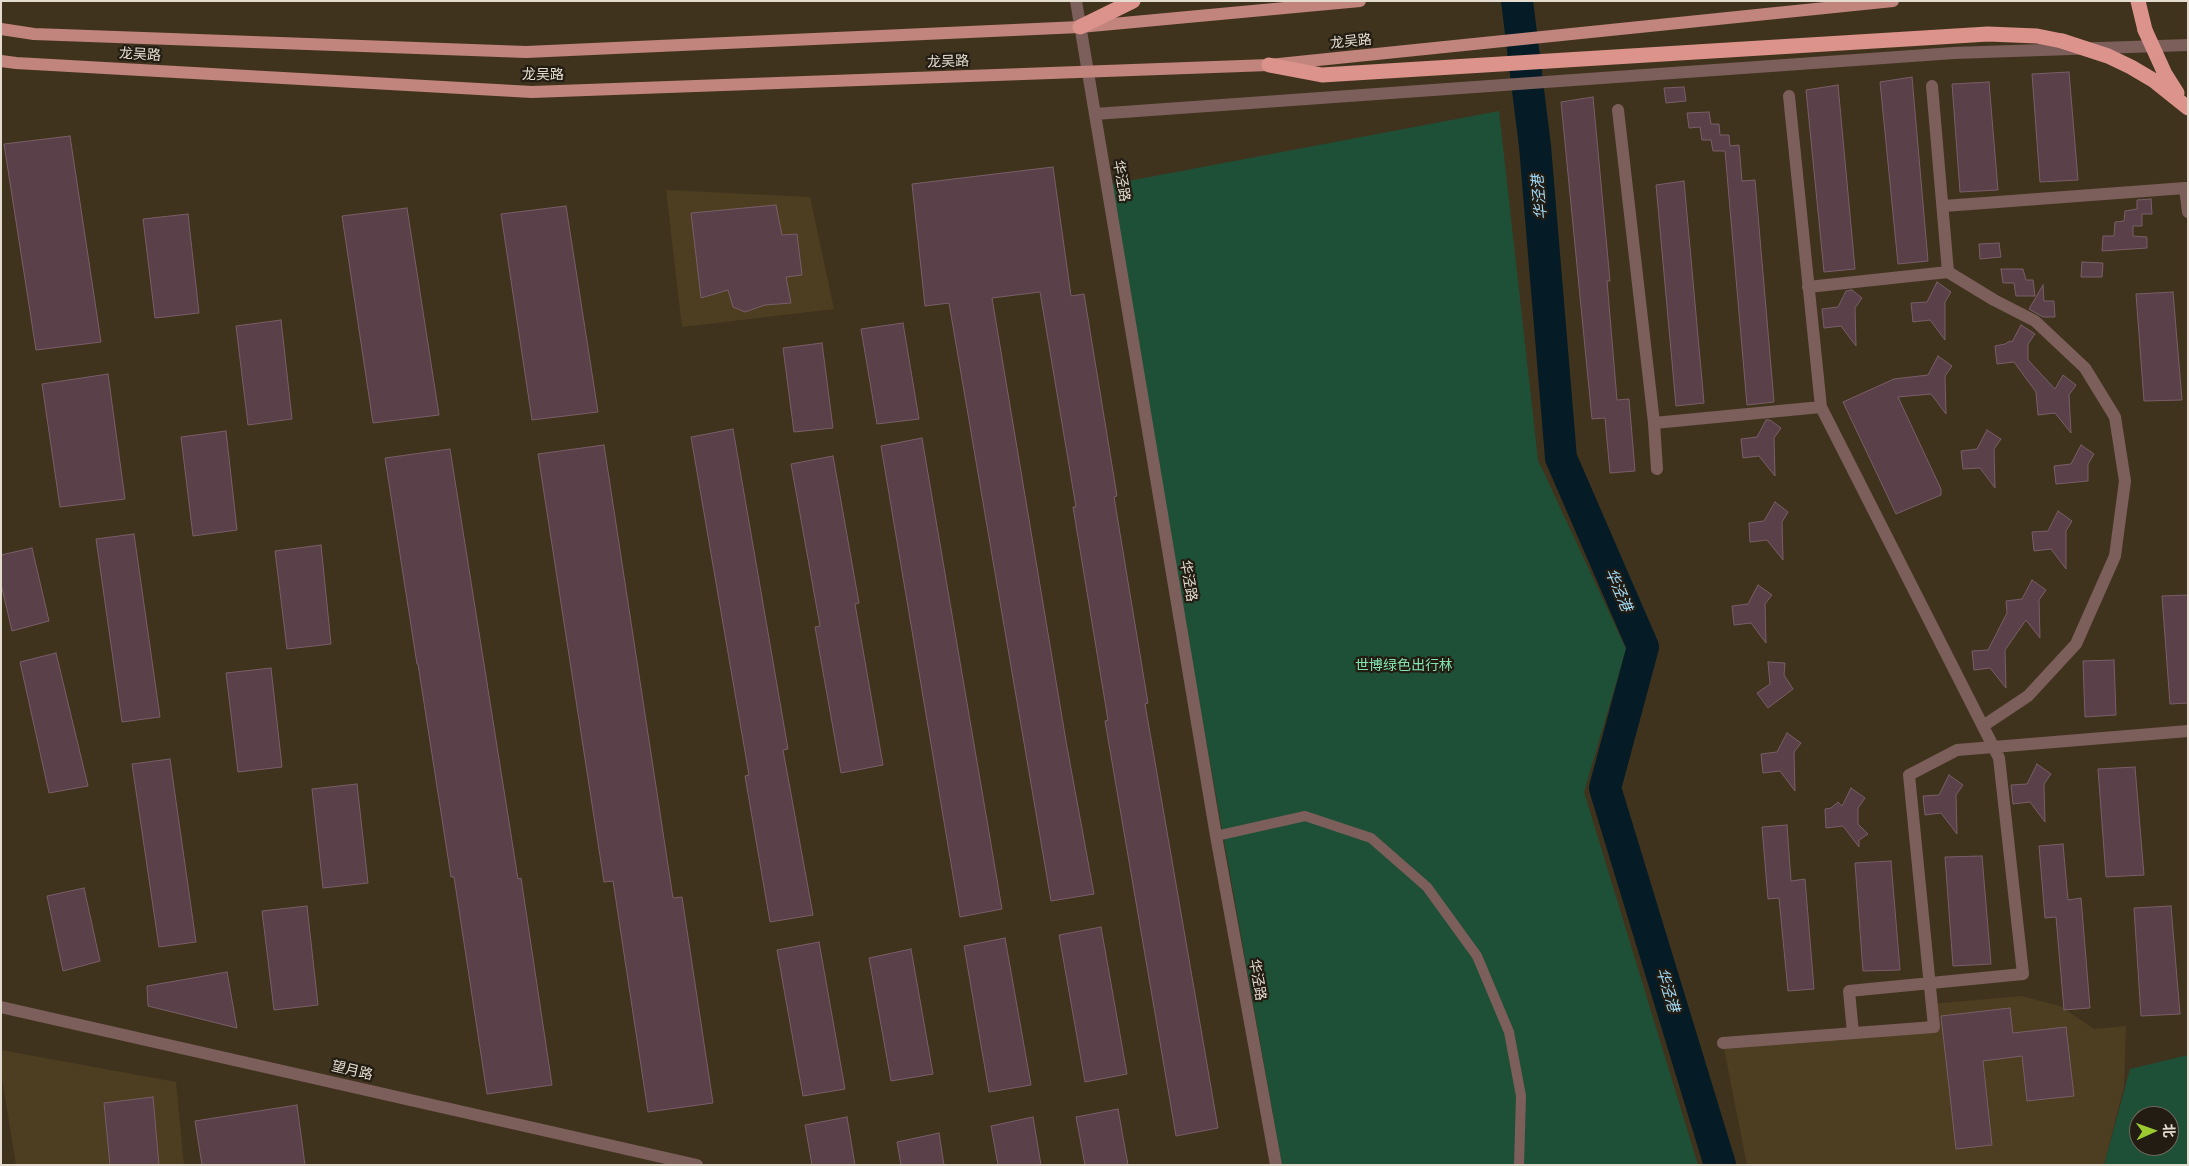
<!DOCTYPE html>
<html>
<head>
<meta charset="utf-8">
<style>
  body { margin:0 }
  #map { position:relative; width:2189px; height:1166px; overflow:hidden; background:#40331e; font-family:"Fira Sans Condensed","Noto Sans SC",sans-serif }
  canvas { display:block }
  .frame { position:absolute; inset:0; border:2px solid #e4dccf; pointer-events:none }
  .north { position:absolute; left:2129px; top:1106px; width:50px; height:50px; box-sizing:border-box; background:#221c13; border:1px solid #70695e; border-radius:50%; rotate:88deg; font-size:14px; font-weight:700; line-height:20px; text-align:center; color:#e4dccf }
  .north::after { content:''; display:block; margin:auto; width:18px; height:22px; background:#9cca31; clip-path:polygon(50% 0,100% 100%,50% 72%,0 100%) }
</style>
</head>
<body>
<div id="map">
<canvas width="2189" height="1166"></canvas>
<div class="frame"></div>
<div class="north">北</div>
</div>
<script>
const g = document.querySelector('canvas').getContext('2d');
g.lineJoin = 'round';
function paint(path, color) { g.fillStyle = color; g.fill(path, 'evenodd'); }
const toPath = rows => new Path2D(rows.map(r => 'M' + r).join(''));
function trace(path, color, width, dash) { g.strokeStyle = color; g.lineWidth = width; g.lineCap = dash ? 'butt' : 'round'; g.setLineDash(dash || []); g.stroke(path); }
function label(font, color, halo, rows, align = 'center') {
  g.font = font + ' "Fira Sans Condensed","Noto Sans SC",sans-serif'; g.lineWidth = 4.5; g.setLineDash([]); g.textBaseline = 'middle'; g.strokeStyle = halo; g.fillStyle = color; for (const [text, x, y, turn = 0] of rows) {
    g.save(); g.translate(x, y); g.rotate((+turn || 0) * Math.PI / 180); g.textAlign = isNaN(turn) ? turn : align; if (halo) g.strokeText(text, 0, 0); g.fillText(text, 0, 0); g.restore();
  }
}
paint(toPath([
  [666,190,810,197,834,309,682,327],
  [2021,996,2060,1006,2094,1029,2126,1026,2124,1086,2104,1165,1747,1165,1723,1043,1934,1027,1932,1004],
  [1,1050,176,1082,184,1165,16,1165,1,1072]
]), '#4d3d21');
paint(toPath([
  [1499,111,1538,460,1626,649,1584,792,1698,1165,1282,1165,1107,185],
  [2188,1055,2188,1165,2104,1165,2130,1069],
  [2139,1116,2169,1116,2169,1146,2139,1146]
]), '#1e4f37');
trace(toPath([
  [1517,1,1535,146,1561,458,1643,647,1605,788,1720,1165]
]), '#051c26', 32);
const building = toPath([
  [2069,72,2078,180,2040,182,2032,74,2069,72],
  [1912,77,1928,261,1898,264,1880,82,1912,77],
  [1989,82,1998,190,1960,192,1952,84,1989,82],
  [1838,85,1855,269,1824,272,1806,90,1838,85],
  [1684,87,1686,101,1666,103,1664,88,1684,87],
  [1593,97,1610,281,1607,281,1617,400,1629,399,1635,471,1610,473,1605,418,1592,419,1561,102,1593,97],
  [1709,112,1711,124,1719,124,1720,135,1729,135,1730,146,1739,145,1742,181,1755,180,1774,402,1747,405,1725,151,1713,151,1711,140,1702,140,1700,127,1689,128,1687,113,1709,112],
  [70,136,101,342,36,350,4,144,70,136],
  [1053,167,1071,296,1084,294,1117,496,1114,497,1148,703,1145,704,1218,1128,1176,1136,1105,721,1108,720,1073,507,1076,507,1040,292,992,298,1067,747,1094,894,1051,901,949,303,925,306,912,184,1053,167],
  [1684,181,1704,403,1676,406,1656,185,1684,181],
  [2151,199,2152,214,2142,214,2142,226,2133,226,2133,236,2147,237,2147,248,2102,251,2103,236,2114,236,2115,222,2124,221,2125,211,2137,209,2137,200,2151,199],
  [776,205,782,235,797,234,802,275,786,277,791,303,765,305,745,312,733,307,728,290,701,298,691,213,776,205],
  [566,206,598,412,532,420,501,214,566,206],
  [407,208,439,415,373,423,342,216,407,208],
  [188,214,199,313,155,318,143,219,188,214],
  [1999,243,2001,257,1980,259,1979,244,1999,243],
  [2082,262,2103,263,2102,277,2081,277,2082,262],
  [2001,269,2023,269,2026,280,2033,280,2035,296,2016,296,2014,283,2003,283,2001,269],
  [1937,282,1951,292,1945,302,1945,340,1930,320,1913,322,1911,303,1927,302,1937,282],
  [2043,285,2044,301,2054,301,2055,317,2043,317,2029,309,2043,285],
  [1852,290,1862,298,1855,308,1856,346,1841,326,1824,328,1822,309,1838,307,1846,291,1852,290],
  [2173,292,2182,400,2144,401,2136,294,2173,292],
  [281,320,292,419,248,425,236,326,281,320],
  [903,323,919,419,877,424,861,329,903,323],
  [2021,325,2035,334,2028,344,2028,360,2055,389,2063,375,2076,385,2069,395,2071,433,2055,413,2038,415,2036,392,2014,362,1997,364,1995,346,2005,344,2010,341,2012,342,2021,325],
  [822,343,833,428,794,432,783,348,822,343],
  [1938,356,1952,366,1945,376,1946,414,1931,394,1898,397,1941,489,1941,495,1896,514,1843,402,1894,379,1928,375,1938,356],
  [108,374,125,499,60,507,42,384,108,374],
  [1766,420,1770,420,1781,428,1774,438,1775,476,1759,456,1743,458,1741,439,1757,437,1766,420],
  [733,429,788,749,783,750,813,915,770,922,745,776,749,775,691,437,733,429],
  [1987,430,2001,439,1994,449,1995,488,1980,468,1963,469,1961,451,1977,449,1987,430],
  [226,431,237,530,193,536,181,437,226,431],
  [922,438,1002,909,960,917,881,446,922,438],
  [604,445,673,898,682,897,713,1103,648,1112,613,881,604,882,538,454,604,445],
  [2081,445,2094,454,2088,464,2088,481,2056,484,2054,466,2071,464,2081,445],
  [450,449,518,879,521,878,552,1085,487,1094,454,877,451,877,418,664,417,664,385,458,450,449],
  [833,456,859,603,855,604,883,765,841,773,815,627,820,626,791,464,833,456],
  [1775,502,1788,512,1782,522,1783,560,1767,540,1750,542,1749,523,1764,521,1775,502],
  [2058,511,2072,521,2066,531,2066,569,2051,549,2034,551,2032,532,2048,531,2058,511],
  [134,534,160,717,122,722,96,539,134,534],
  [321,545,331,644,287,649,275,551,321,545],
  [32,548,49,621,12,631,1,584,1,555,32,548],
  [2032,580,2046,590,2039,600,2040,638,2026,620,2005,650,2006,688,1990,668,1974,670,1972,651,1988,650,2007,613,2006,601,2022,599,2032,580],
  [1758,585,1772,595,1765,604,1766,643,1751,623,1734,625,1732,606,1748,604,1758,585],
  [2188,595,2188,703,2170,704,2162,596,2188,595],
  [56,653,88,786,49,793,20,662,56,653],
  [2114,660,2116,715,2085,717,2083,661,2114,660],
  [1768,662,1785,663,1784,675,1793,689,1768,708,1757,693,1770,684,1768,662],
  [271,668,282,767,238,772,226,673,271,668],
  [1787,733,1801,743,1794,752,1795,791,1780,771,1763,773,1761,754,1777,752,1787,733],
  [170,759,196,942,159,947,132,764,170,759],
  [2037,764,2051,774,2044,784,2045,822,2030,802,2013,804,2011,785,2027,784,2037,764],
  [2135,767,2144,875,2106,877,2098,769,2135,767],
  [1949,775,1963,785,1956,795,1957,834,1941,813,1925,815,1923,796,1939,795,1949,775],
  [357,784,368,883,323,888,312,789,357,784],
  [1851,788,1865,798,1858,808,1858,824,1868,834,1859,840,1859,847,1843,826,1826,828,1825,809,1831,808,1838,802,1842,806,1851,788],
  [1787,825,1791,881,1805,879,1814,989,1788,991,1779,898,1768,899,1762,827,1787,825],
  [2063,844,2068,900,2081,898,2090,1008,2064,1010,2056,917,2045,918,2039,846,2063,844],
  [1982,856,1991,964,1953,966,1945,857,1982,856],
  [1891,861,1900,970,1863,971,1855,863,1891,861],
  [84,888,100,961,63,971,47,896,84,888],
  [307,906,318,1005,274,1010,262,911,307,906],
  [2171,906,2180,1014,2141,1016,2134,908,2171,906],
  [1101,927,1127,1074,1085,1082,1059,935,1101,927],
  [1005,938,1031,1085,989,1092,964,946,1005,938],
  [819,942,845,1089,803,1096,777,950,819,942],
  [911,949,933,1074,891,1081,869,958,911,949],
  [227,972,237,1028,148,1006,147,986,227,972],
  [2010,1008,2013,1033,2066,1027,2074,1096,2027,1101,2022,1056,1983,1061,1992,1145,1956,1149,1941,1016,2010,1008],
  [153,1097,159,1165,110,1165,104,1103,153,1097],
  [297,1105,305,1165,202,1165,195,1121,297,1105],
  [1118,1109,1128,1165,1085,1165,1076,1117,1118,1109],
  [847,1117,855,1165,812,1165,805,1125,847,1117],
  [1033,1117,1041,1165,998,1165,991,1126,1033,1117],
  [939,1133,944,1165,901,1165,897,1142,939,1133]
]);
paint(building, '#5a4049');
trace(building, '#795e67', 1);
trace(toPath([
  [1216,836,1305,816,1371,838,1427,887,1477,956,1509,1032,1521,1096,1519,1165]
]), '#7c5e5b', 10);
trace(toPath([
  [1076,1,1216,836,1276,1165],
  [1932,86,1948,272],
  [1789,96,1821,407,1999,758,2023,974,1849,991,1853,1033],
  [1618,110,1654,423,1657,469],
  [1095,114,1954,53,2188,45],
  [1944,206,2185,188,2188,212],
  [1808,287,1948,272,1994,300,2035,321,2085,368,2115,417,2125,481,2115,556,2076,644,2028,696,1983,726],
  [1654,423,1821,407],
  [1,1007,697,1165],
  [1723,1043,1934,1027,1909,775,1957,750,2188,731]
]), '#7c5e5b', 12);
trace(toPath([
  [1,29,34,34,526,52,1080,27,1360,1],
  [1,61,16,63,532,92,1269,65,1893,1]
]), '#c1857e', 12);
trace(toPath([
  [2138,1,2145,30],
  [1080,27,1133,1],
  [1269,65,1322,75,1988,34,2037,36,2062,41]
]), '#db938c', 15);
trace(toPath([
  [2145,30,2165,74,2177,93],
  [2062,41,2108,56,2131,67,2153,80,2188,108]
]), '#db938c', 15);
label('14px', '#e4dccf', '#221c13', [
  ["龙吴路",1351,42,-6],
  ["龙吴路",140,55,3],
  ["龙吴路",948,62,-2],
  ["龙吴路",543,75],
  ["华泾路",1121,181,80],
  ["华泾路",1188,581,80],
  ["华泾路",1257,980,80],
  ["望月路",352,1071,13]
]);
label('14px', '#82e3af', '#221c13', [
  ["世博绿色出行林",1404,666]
]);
label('italic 15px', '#a2dbf8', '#221c13', [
  ["华泾港",1540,197,-95],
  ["华泾港",1618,590,67],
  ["华泾港",1667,990,73]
]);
</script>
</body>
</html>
